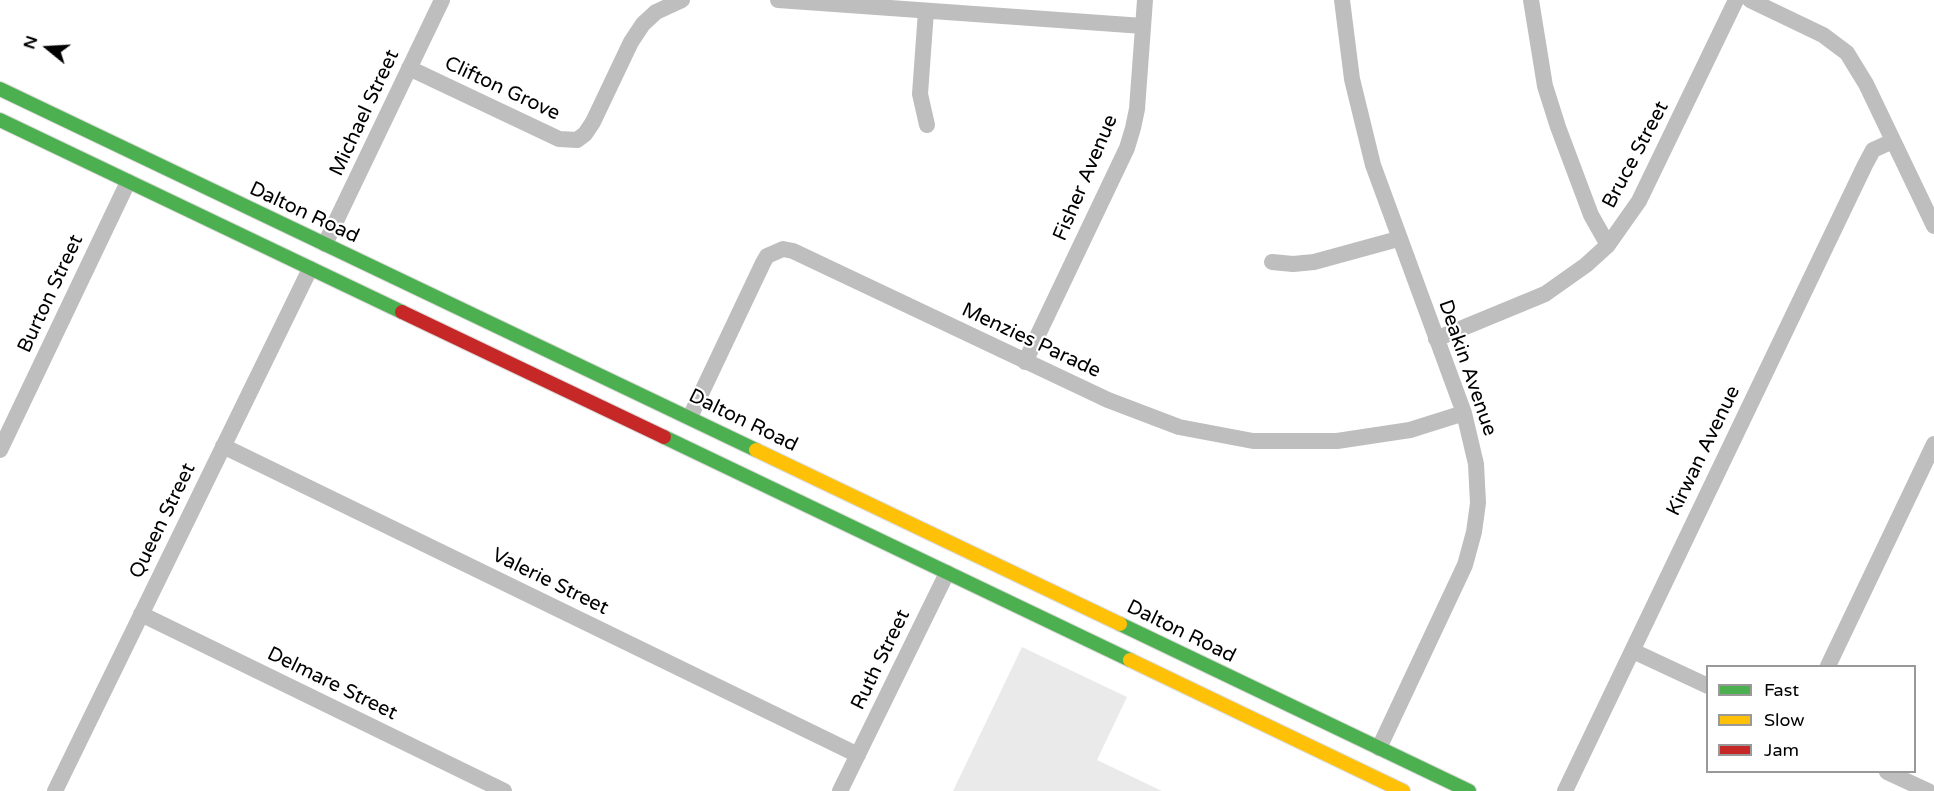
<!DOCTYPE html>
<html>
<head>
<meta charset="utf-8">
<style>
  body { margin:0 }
  #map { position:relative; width:1934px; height:791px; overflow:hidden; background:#fff; font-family:"Varela Round",sans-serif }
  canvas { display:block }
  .legend { position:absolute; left:1706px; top:665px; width:210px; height:108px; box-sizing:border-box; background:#fff; border:2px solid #999; margin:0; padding:8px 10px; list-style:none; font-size:18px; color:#000 }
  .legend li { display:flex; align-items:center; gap:12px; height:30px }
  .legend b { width:30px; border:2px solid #999 }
  .north { position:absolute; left:18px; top:18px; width:60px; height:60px; -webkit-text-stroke:4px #fff; paint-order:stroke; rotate:288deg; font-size:16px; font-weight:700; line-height:24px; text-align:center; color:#000 }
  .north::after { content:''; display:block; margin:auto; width:21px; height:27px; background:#000; clip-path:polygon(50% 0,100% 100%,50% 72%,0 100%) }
</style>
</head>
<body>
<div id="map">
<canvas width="1934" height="791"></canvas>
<ul class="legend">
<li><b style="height:8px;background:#4caf50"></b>Fast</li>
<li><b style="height:8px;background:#ffc107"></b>Slow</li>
<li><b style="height:8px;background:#c62828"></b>Jam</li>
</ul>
<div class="north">N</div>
</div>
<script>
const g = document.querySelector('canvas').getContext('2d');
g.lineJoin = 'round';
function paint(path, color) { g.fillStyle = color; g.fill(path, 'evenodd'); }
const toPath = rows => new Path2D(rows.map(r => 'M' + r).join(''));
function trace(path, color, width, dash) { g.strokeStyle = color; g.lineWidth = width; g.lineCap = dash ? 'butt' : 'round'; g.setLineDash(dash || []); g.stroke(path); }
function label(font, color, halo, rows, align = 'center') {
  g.font = font + ' "Varela Round",sans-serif'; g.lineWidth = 4.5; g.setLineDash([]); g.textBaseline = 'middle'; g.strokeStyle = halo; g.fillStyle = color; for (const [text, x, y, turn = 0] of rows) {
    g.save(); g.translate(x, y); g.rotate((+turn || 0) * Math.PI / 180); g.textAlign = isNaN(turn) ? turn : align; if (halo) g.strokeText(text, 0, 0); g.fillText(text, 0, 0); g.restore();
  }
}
paint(toPath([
  [1022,647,1127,697,1097,760,1162,791,953,791]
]), '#eaeaea');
const fast = toPath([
  [0,89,756,450],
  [0,120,402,312],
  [664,437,1130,660],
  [1120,624,1469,791]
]);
const slow = toPath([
  [756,450,1120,624],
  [1130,660,1403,791]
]);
const jam = toPath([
  [402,312,664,437]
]);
trace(fast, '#dbdbdb', 16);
trace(slow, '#dbdbdb', 16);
trace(jam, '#dbdbdb', 16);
trace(toPath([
  [778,0,1143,26],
  [1342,0,1352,79,1373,165,1464,413,1476,464,1478,503,1474,532,1465,565,1379,748],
  [1531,0,1545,86,1558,127,1591,215,1608,245],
  [1750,0,1823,35,1847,53,1866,84,1934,226],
  [926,11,920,94,927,125],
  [409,68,559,139,577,140,585,134,593,122,631,42,643,24,656,12,682,0],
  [325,244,442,0],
  [1272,262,1293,264,1314,262,1398,239],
  [1436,339,1545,294,1586,265,1608,245,1639,201,1736,0],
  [1025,362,1127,148,1133,128,1137,109,1145,0],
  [690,417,763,263,767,256,783,249,793,251,1108,400,1179,427,1253,441,1337,441,1410,430,1464,413],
  [223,446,858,755],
  [0,450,128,182],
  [141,614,504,791],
  [1633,651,1708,686],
  [1828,666,1934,444],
  [1887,772,1928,791],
  [55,791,310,269],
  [840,791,947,573],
  [1565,791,1865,165,1873,150,1893,141]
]), '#bebebe', 16);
trace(fast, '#4caf50', 14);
trace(slow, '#ffc107', 14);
trace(jam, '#c62828', 14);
label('20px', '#000', '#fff', [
  ["Clifton Grove",502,89,25],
  ["Michael Street",365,113,-65],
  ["Bruce Street",1636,155,-62],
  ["Fisher Avenue",1086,178,-67],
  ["Dalton Road",304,213,25],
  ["Burton Street",51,294,-65],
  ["Menzies Parade",1031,341,25],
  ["Deakin Avenue",1467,368,71],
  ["Dalton Road",743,421,26],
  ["Kirwan Avenue",1704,451,-64],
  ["Queen Street",163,521,-64],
  ["Valerie Street",550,582,26],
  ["Dalton Road",1181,632,26],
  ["Ruth Street",881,660,-64],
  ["Delmare Street",332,684,26]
]);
</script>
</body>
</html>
